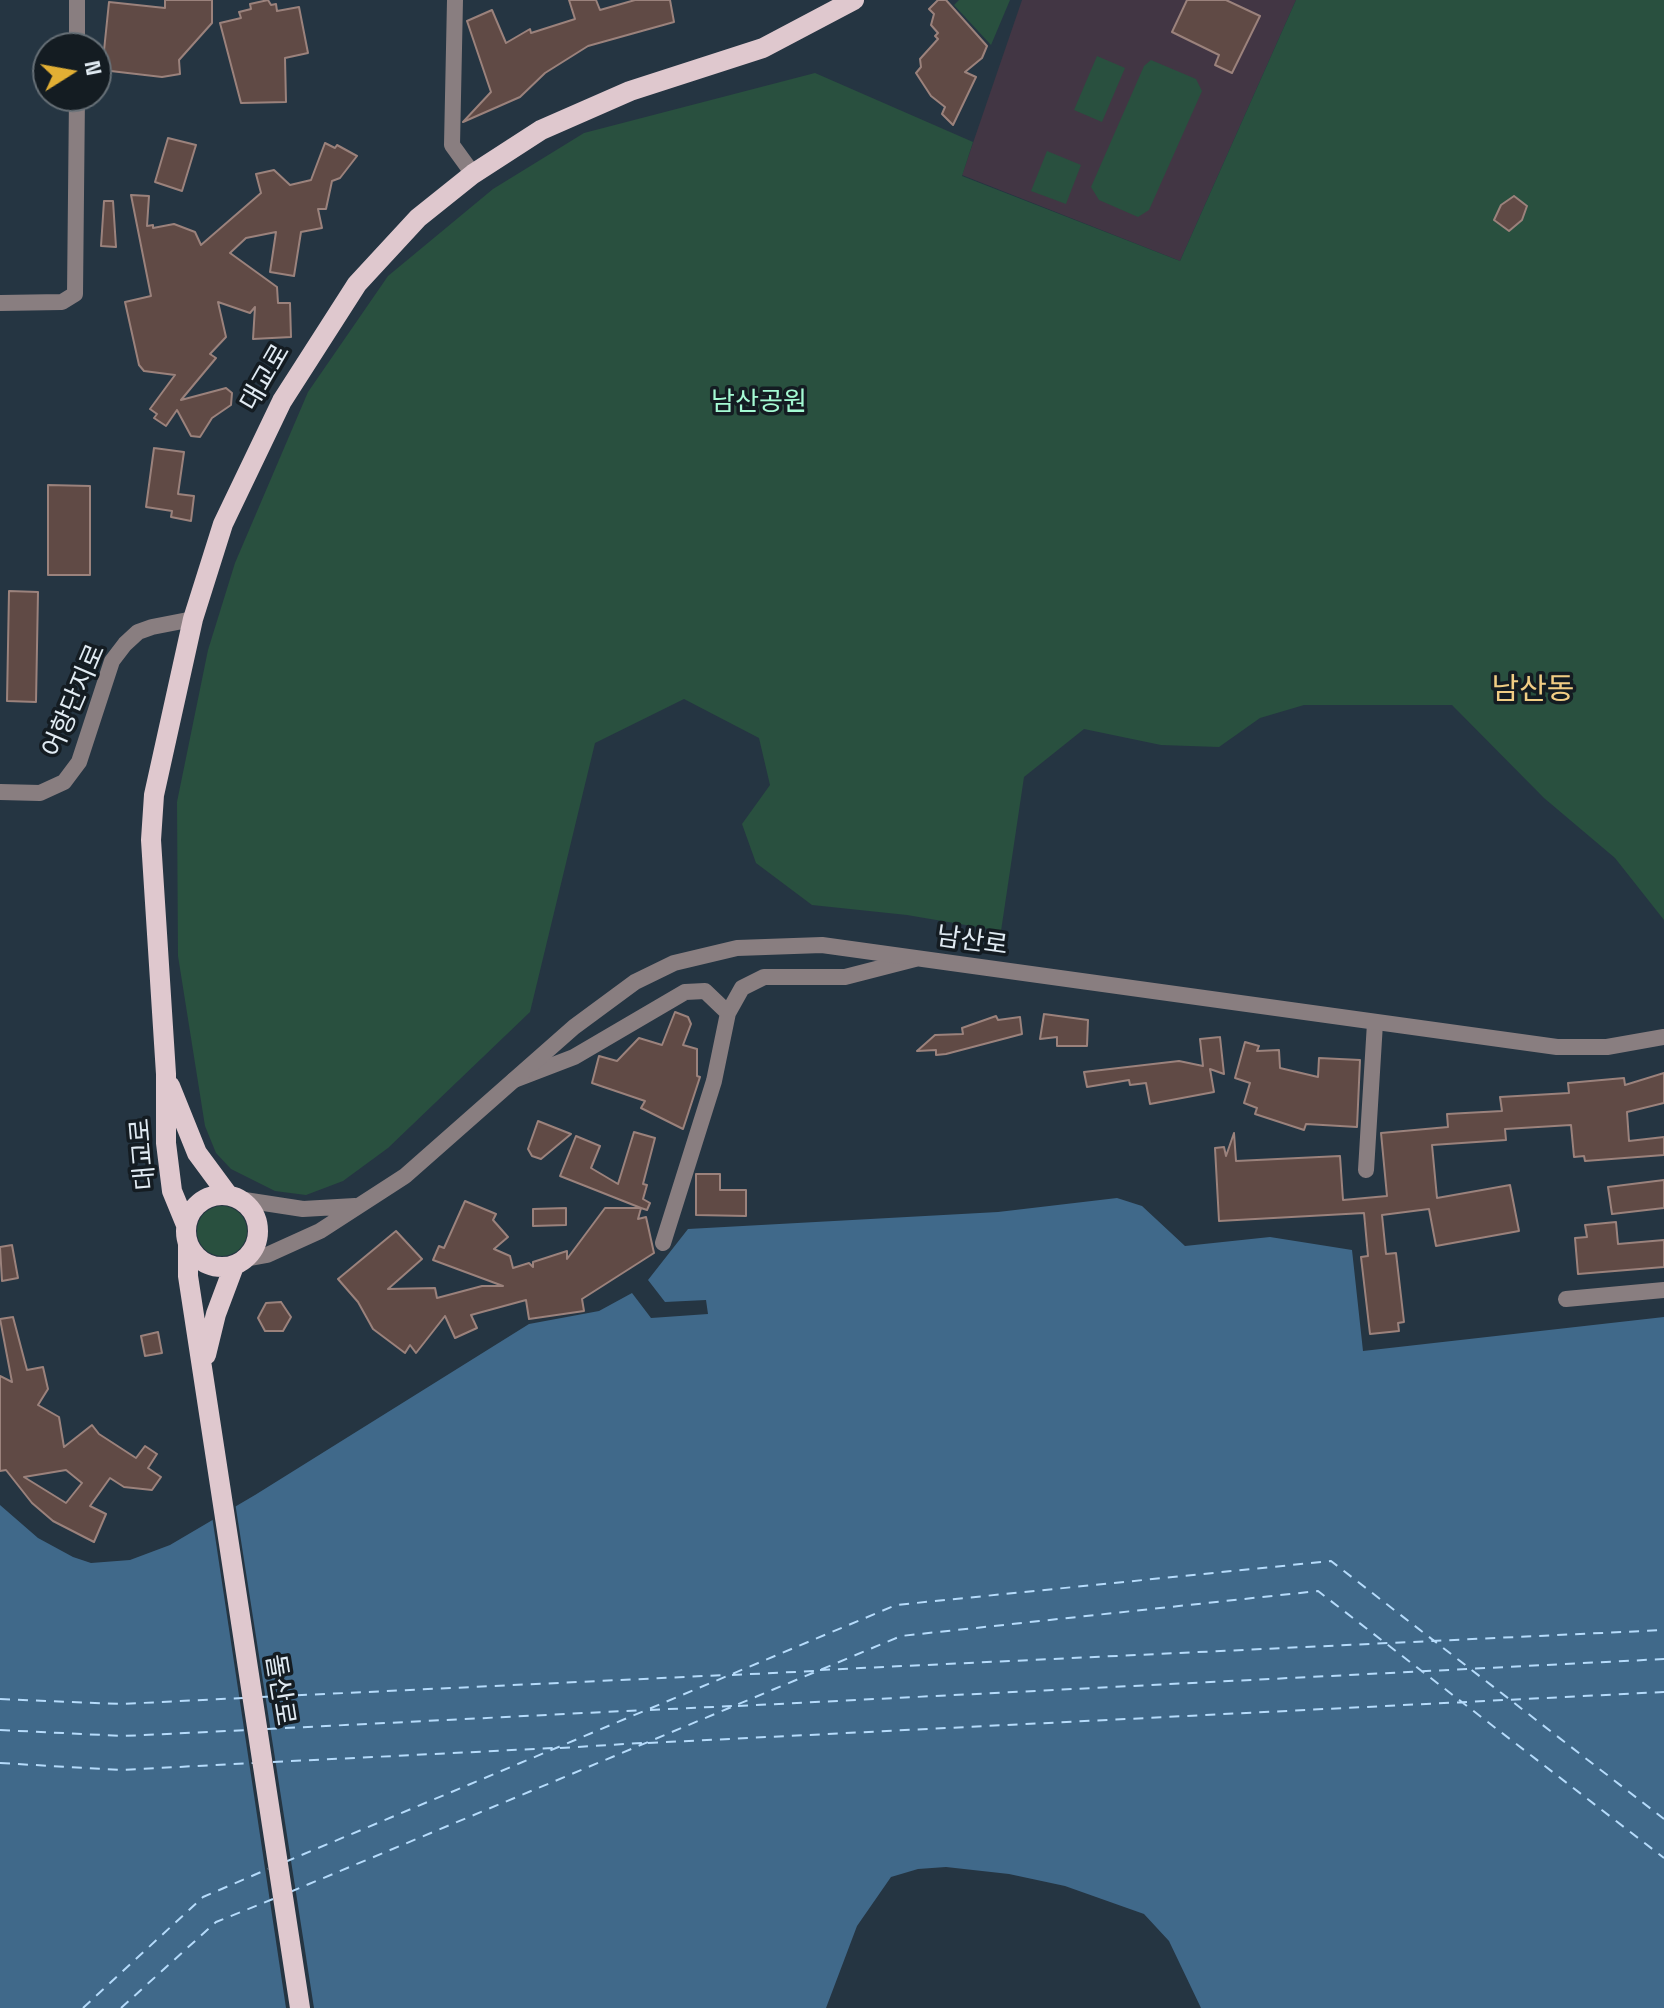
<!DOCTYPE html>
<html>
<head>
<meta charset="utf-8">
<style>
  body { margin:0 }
  #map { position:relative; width:1664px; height:2008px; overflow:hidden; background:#253542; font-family:"Space Grotesk",sans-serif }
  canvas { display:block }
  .north { position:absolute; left:32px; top:32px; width:80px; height:80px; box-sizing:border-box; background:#141c22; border:2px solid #666f76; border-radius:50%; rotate:79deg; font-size:22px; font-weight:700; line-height:32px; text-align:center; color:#e1ebf3 }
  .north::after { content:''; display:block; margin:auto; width:28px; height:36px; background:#e2af34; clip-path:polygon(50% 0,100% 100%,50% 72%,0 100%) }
</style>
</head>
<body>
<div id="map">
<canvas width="1664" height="2008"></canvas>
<div class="north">N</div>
</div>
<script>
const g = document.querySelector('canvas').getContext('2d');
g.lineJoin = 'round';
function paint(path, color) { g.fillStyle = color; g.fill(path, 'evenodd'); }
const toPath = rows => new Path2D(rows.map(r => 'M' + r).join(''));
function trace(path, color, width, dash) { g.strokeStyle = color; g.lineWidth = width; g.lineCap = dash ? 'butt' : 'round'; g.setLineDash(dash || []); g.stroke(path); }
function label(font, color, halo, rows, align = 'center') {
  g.font = font + ' "Space Grotesk","Noto Sans KR",sans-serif'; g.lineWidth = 7; g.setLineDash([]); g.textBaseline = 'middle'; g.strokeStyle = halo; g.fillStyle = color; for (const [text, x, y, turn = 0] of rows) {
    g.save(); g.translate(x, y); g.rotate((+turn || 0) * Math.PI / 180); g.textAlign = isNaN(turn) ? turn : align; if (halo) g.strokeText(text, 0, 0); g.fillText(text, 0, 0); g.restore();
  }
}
paint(toPath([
  [1022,0,1296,0,1180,261,962,175]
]), '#423644');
paint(toPath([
  [959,0,1010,0,991,45,954,5],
  [1296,0,1664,0,1664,920,1615,858,1544,798,1452,705,1304,705,1260,718,1219,747,1161,745,1084,729,1024,777,1001,931,907,915,812,905,756,863,742,824,770,785,759,738,684,699,595,743,530,1012,388,1148,343,1181,306,1195,275,1191,231,1169,216,1153,205,1126,178,956,177,802,208,650,235,563,308,392,388,276,493,189,584,133,815,73,973,142,962,176,1180,261],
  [1097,56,1125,68,1102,122,1074,110],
  [1151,60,1196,79,1202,91,1149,210,1138,217,1099,200,1091,187,1144,66],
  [1047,151,1081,165,1066,204,1031,191],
  '197 1231a25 25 0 1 1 50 0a25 25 0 1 1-50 0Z'
]), '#29503f');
paint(toPath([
  [1117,1198,1142,1206,1185,1246,1270,1237,1352,1250,1363,1351,1664,1317,1664,2008,1201,2008,1169,1941,1144,1914,1065,1886,1009,1874,946,1867,918,1869,891,1877,857,1926,826,2008,0,2008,0,1505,38,1538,73,1557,91,1563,130,1560,170,1545,255,1495,529,1324,599,1311,632,1293,651,1318,708,1314,706,1300,665,1302,648,1280,688,1229,998,1212]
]), '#40698a');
paint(toPath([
  [235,1502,314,2008,286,2008,212,1516]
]), '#253542');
trace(toPath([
  [820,1670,1664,1630],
  [732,1675,814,1671],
  [261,1697,726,1675],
  [0,1699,121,1704,243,1698],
  [738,1706,1664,1659],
  [650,1710,732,1706],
  [267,1729,644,1710],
  [0,1730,123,1736,249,1730],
  [648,1743,1664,1692],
  [560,1748,642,1743],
  [273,1762,554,1748],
  [0,1763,120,1770,254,1763],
  [285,1862,896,1605,1331,1561,1664,1819],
  [290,1892,901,1636,1318,1591,1664,1858],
  [83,2008,203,1897,268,1869],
  [121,2008,216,1922,273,1899]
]), '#b5dbfb', 2, [10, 8]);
const building = toPath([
  [165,0,212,0,212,23,179,60,180,74,162,77,102,70,109,2,165,8,165,0],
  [268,0,271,5,276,4,277,11,299,7,308,53,285,58,286,102,241,103,220,23,241,18,239,12,251,9,250,4,268,0],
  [569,0,596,0,600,10,635,0,670,0,674,22,588,46,545,73,520,97,463,122,491,92,467,21,492,10,506,43,530,29,531,33,575,19,569,0],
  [938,0,946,0,987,46,982,58,965,72,976,77,953,125,942,114,945,107,931,96,916,73,921,67,920,59,938,39,935,36,938,33,931,25,934,14,929,9,938,0],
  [1187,0,1226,0,1260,16,1232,73,1215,65,1219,55,1172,32,1187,0],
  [168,138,196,145,182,191,155,182,168,138],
  [325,143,335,148,337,145,357,156,340,178,332,181,326,209,318,209,322,228,301,232,294,276,270,272,276,232,246,238,230,253,277,287,278,303,290,303,291,337,253,339,255,307,250,313,218,302,226,337,210,354,216,358,181,400,226,388,232,393,231,405,212,418,200,437,191,436,177,410,166,426,154,418,157,414,150,409,175,375,144,371,139,365,125,302,151,296,131,195,149,196,147,226,153,225,153,228,174,224,195,232,201,245,261,193,256,174,274,170,290,185,311,180,325,143],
  [1514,196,1527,206,1522,220,1509,231,1494,220,1501,205,1514,196],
  [104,201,113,201,116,247,101,246,104,201],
  [154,448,184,452,178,494,194,496,191,521,171,517,172,511,146,507,154,448],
  [48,485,90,486,90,575,48,575,48,485],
  [9,591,38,592,36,702,7,701,9,591],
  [675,1012,688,1017,691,1024,683,1045,697,1049,697,1076,700,1077,683,1129,641,1108,645,1101,592,1083,599,1056,617,1061,639,1038,662,1045,675,1012],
  [1044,1014,1088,1020,1087,1046,1057,1046,1057,1037,1040,1039,1044,1014],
  [996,1016,998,1020,1020,1017,1022,1034,946,1054,936,1055,936,1050,917,1051,935,1035,963,1034,962,1028,996,1016],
  [1220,1037,1224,1074,1210,1069,1214,1092,1150,1104,1146,1083,1130,1085,1129,1080,1087,1087,1084,1072,1179,1061,1203,1066,1200,1039,1220,1037],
  [1245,1042,1259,1046,1257,1051,1279,1050,1280,1068,1318,1077,1319,1058,1360,1060,1357,1127,1306,1124,1304,1130,1255,1114,1257,1108,1244,1103,1250,1083,1235,1078,1245,1042],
  [1664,1073,1664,1103,1627,1112,1629,1141,1664,1137,1664,1155,1585,1161,1584,1156,1574,1157,1571,1125,1505,1129,1506,1140,1432,1145,1437,1198,1510,1185,1519,1231,1436,1246,1429,1209,1382,1215,1386,1254,1396,1253,1404,1322,1398,1323,1399,1331,1370,1334,1361,1257,1368,1256,1364,1213,1219,1221,1215,1148,1224,1147,1226,1156,1234,1133,1236,1161,1340,1156,1343,1200,1387,1196,1381,1133,1448,1127,1447,1114,1502,1111,1500,1097,1569,1093,1568,1083,1624,1078,1625,1085,1664,1073],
  [538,1121,571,1134,541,1159,532,1156,528,1149,538,1121],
  [634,1132,655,1138,643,1184,647,1185,643,1199,650,1203,647,1210,641,1208,638,1219,646,1217,654,1253,582,1299,584,1311,529,1319,526,1300,471,1315,477,1328,455,1338,445,1316,416,1353,410,1345,405,1353,373,1329,358,1302,338,1279,396,1231,422,1259,388,1289,435,1288,437,1298,482,1286,503,1286,433,1260,439,1246,444,1248,465,1201,496,1214,493,1220,508,1237,494,1249,510,1256,513,1268,529,1263,533,1267,533,1262,567,1251,567,1259,605,1208,641,1208,560,1176,576,1136,600,1146,591,1168,618,1184,634,1132],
  [696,1174,720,1174,720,1190,746,1190,746,1216,696,1215,696,1174],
  [1664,1180,1664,1208,1612,1214,1608,1187,1664,1180],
  [566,1208,566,1225,533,1226,533,1209,566,1208],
  [1616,1222,1618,1244,1664,1240,1664,1267,1578,1274,1575,1238,1587,1237,1585,1225,1616,1222],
  [12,1245,18,1278,2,1281,0,1247,12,1245],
  [281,1302,291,1317,283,1331,265,1331,258,1318,266,1303,281,1302],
  [13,1317,27,1370,43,1367,48,1389,38,1405,59,1417,64,1447,92,1425,99,1434,136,1458,145,1446,157,1454,148,1468,161,1477,152,1490,124,1487,110,1478,90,1506,106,1514,94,1542,53,1521,32,1503,6,1470,0,1471,0,1376,12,1382,0,1319,13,1317],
  [66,1470,82,1483,66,1503,24,1477,66,1470],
  [158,1332,162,1353,145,1356,141,1336,158,1332]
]);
paint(building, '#604a45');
trace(building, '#9b827c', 2);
trace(toPath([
  [455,0,452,145,473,174],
  [77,48,77,0],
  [0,303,62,302,75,294,77,96],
  [0,792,40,793,64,782,79,762,112,661,125,644,138,632,152,627,193,619],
  [514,1080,574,1057,685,992,705,991,728,1013],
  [1366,1170,1375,1023],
  [663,1243,714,1081,728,1013,742,988,764,977,845,977,915,959],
  [1566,1299,1664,1290]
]), '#897e80', 16);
trace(toPath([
  [238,1199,303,1209,355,1206],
  [245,1259,267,1255,320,1231,405,1176,574,1027,635,982,674,963,737,948,822,945,1557,1047,1607,1047,1664,1037]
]), '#897e80', 16);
trace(toPath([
  [170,1086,197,1153,228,1195],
  '186 1231a36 36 0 1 1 72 0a36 36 0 1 1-72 0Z',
  [186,1225,172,1191,166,1143,166,1074,151,840,154,795,193,619,223,524,282,401,357,284,418,218,473,174,541,130,630,91,763,48,854,0],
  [188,1245,188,1276,300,2008],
  [206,1355,216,1314,234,1266]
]), '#dfc8ce', 20);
label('26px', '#e1ebf3', '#141c22', [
  ["대교로",266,378,-60],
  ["어항단지로",75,701,-67],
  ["남산로",972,942,8],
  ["대교로",144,1154,-95],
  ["돌산로",279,1690,81]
]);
label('26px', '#a4fad3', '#141c22', [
  ["남산공원",759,403]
]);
label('30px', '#f1cd84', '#141c22', [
  ["남산동",1533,691]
]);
</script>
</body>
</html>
